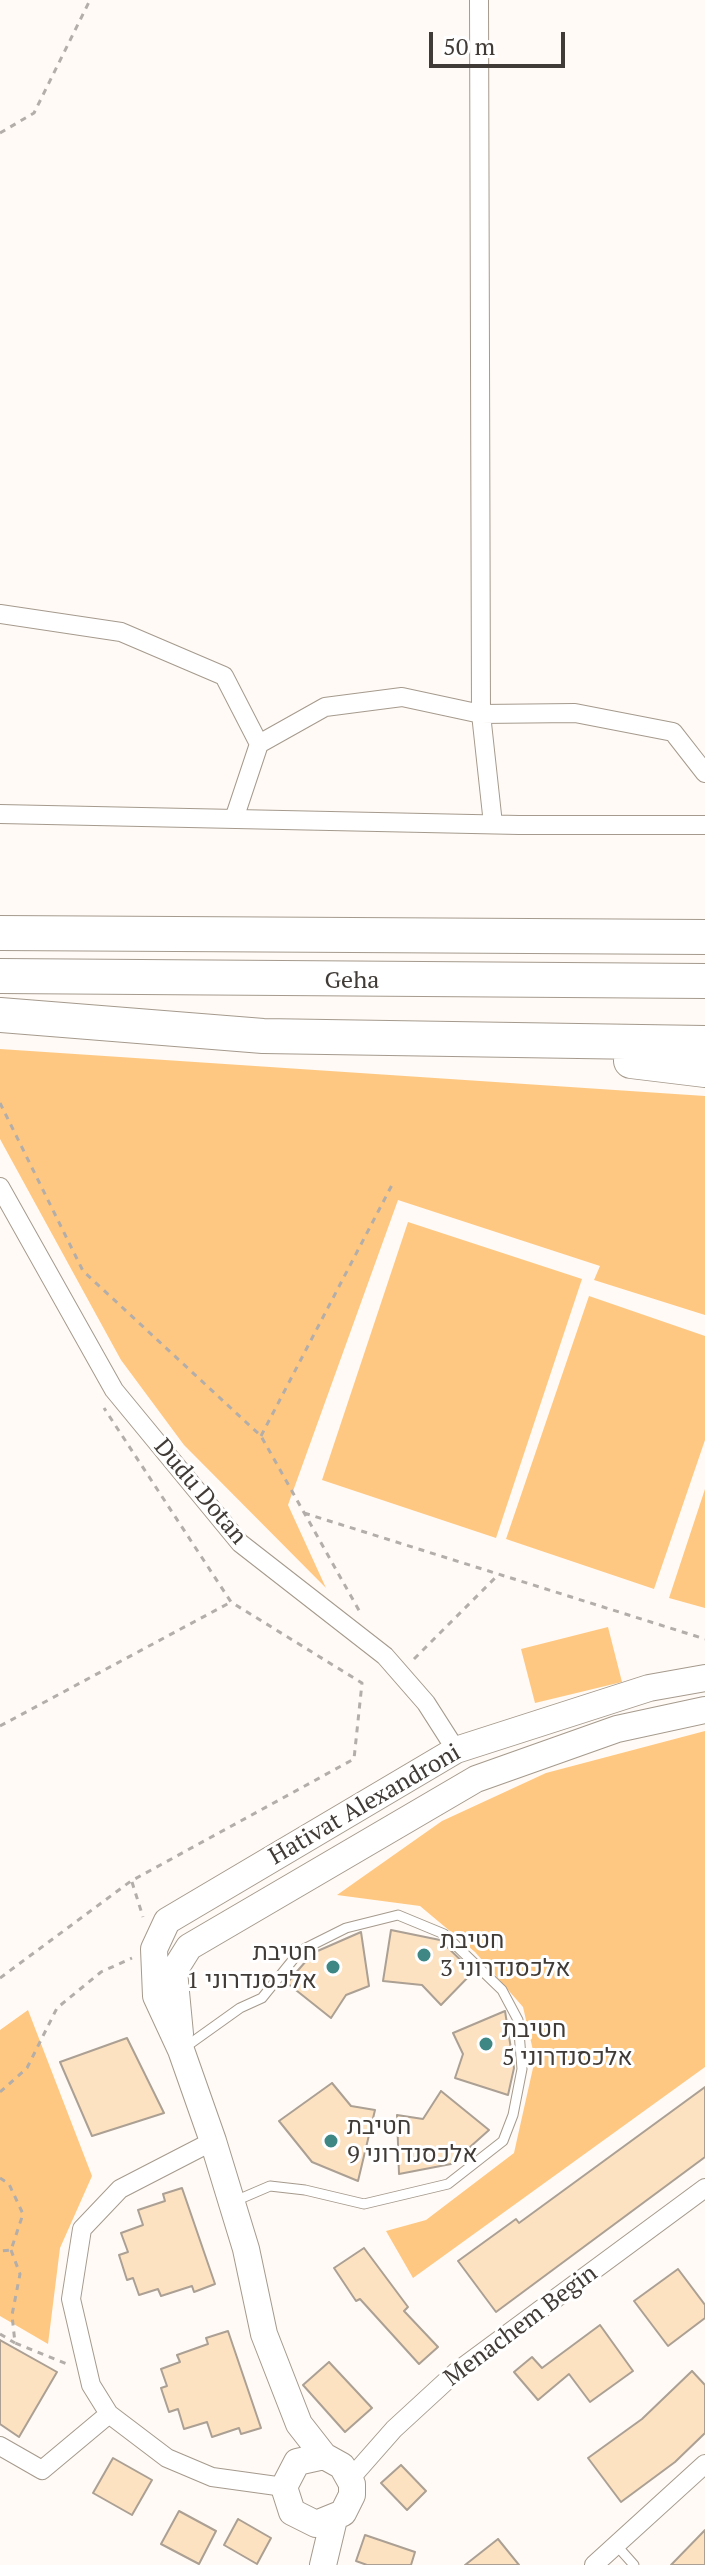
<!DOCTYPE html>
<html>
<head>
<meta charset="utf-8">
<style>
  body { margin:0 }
  #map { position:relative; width:705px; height:2565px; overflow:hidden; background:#fffaf5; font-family:"PT Serif",serif }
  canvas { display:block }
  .scale { position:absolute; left:429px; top:32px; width:136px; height:36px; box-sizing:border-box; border:4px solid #403b36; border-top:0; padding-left:10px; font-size:24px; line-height:28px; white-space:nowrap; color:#403b36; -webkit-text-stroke:6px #fff; paint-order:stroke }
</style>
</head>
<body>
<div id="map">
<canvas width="705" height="2565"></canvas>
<div class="scale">50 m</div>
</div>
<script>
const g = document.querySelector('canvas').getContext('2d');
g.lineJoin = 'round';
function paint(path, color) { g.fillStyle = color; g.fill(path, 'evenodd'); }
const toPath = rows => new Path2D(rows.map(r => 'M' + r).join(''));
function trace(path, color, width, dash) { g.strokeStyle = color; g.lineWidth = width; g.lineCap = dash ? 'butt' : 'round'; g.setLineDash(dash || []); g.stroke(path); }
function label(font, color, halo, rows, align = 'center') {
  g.font = font + ' "PT Serif",Heebo,serif'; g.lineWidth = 6; g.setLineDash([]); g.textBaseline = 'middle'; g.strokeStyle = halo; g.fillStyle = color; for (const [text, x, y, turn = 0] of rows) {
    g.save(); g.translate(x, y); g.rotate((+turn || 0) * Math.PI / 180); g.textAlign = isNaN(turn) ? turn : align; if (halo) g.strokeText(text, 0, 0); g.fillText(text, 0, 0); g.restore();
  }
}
paint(toPath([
  [0,1049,705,1096,705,1315,594,1280,600,1266,398,1200,288,1505,326,1588,184,1445,121,1360,0,1139],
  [408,1222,582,1279,496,1538,322,1480],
  [589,1296,705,1336,705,1440,654,1589,506,1539],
  [705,1489,705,1608,669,1598],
  [608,1627,622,1682,535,1703,521,1649],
  [705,1731,705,2067,413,2278,386,2231,426,2220,514,2153,535,2059,523,2007,475,1952,420,1906,337,1895,442,1821,546,1773],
  [28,2010,92,2176,60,2248,48,2344,0,2316,0,2030]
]), '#ffc882');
const building = toPath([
  [391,1930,440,1940,473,1972,441,2005,422,1985,383,1981,391,1930],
  [361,1932,369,1986,346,1995,331,2018,287,1983,313,1953,361,1932],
  [505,2011,514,2068,508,2095,455,2078,463,2054,453,2033,505,2011],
  [127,2038,164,2113,92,2136,60,2062,127,2038],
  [332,2083,351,2106,375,2110,358,2181,312,2162,279,2121,332,2083],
  [705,2087,705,2157,496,2312,458,2261,516,2219,519,2223,705,2087],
  [441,2091,489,2130,451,2164,399,2174,397,2115,423,2119,441,2091],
  [182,2188,215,2284,194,2292,192,2286,161,2296,158,2289,139,2295,133,2278,127,2280,119,2255,128,2252,121,2233,143,2225,138,2210,165,2201,163,2194,182,2188],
  [364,2248,408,2307,404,2311,438,2347,419,2364,360,2299,356,2301,334,2268,364,2248],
  [678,2269,705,2305,705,2318,668,2346,634,2301,678,2269],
  [600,2325,633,2371,590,2402,569,2374,538,2400,514,2372,532,2357,542,2368,600,2325],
  [228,2331,261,2428,241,2434,239,2428,212,2437,207,2422,184,2429,178,2409,169,2412,161,2388,167,2386,161,2369,180,2362,177,2355,208,2344,206,2338,228,2331],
  [0,2340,57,2372,19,2437,0,2424,0,2340],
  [329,2362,372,2408,345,2432,303,2385,329,2362],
  [692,2371,705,2385,705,2433,675,2462,621,2502,588,2458,642,2419,692,2371],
  [113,2458,152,2480,132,2515,93,2493,113,2458],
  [401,2465,426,2491,407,2510,381,2483,401,2465],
  [179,2511,216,2531,199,2564,161,2544,179,2511],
  [238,2519,271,2538,257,2564,224,2545,238,2519],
  [705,2530,705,2565,671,2565,705,2530],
  [365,2535,415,2552,411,2565,367,2565,356,2561,365,2535],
  [498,2539,519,2565,465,2565,498,2539]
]);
paint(building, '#fde2c2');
trace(building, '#aba093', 2);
const lane = toPath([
  [184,2048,240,2008,262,1998,300,1951,346,1928,398,1915,444,1934,502,1990,518,2020,522,2069,513,2115,503,2141,448,2184,364,2204,305,2190,270,2186,235,2201],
  [618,2547,634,2565]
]);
const street = toPath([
  [479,0,481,714,575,713,673,732,705,773],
  [0,614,121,632,224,676,259,744,234,819],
  [259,744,325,707,402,697,481,714,493,824],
  [0,814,519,825,705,825],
  [0,1187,114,1390,240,1543,385,1656,426,1703,456,1750],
  [213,2141,120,2189,82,2229,71,2299,91,2385,109,2414,167,2458,212,2477,284,2487],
  [0,2446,42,2470,109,2414],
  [350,2479,394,2429,456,2372,705,2188],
  [594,2565,705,2464]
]);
const secondary = toPath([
  [180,2034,174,1971,189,1947,476,1779,617,1729,705,1710],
  [324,2456,297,2462,284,2487,292,2512,316,2524,343,2513,352,2495,352,2484,342,2466,324,2456,299,2424,264,2334,246,2249,213,2141,181,2050,156,1996,154,1949,167,1921,456,1750,649,1688,705,1678],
  [323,2565,334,2519]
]);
const highway = toPath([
  [0,933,705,937],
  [0,976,705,981],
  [0,1015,263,1036,705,1043],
  [631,1061,705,1070]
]);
trace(lane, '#a59a8d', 11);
trace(street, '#a59a8d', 20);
trace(secondary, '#a59a8d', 28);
trace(highway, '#a59a8d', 36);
trace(toPath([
  [0,133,34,113,90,0],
  [0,1103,83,1271,261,1436,361,1614],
  [261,1436,393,1183],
  [304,1513,705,1639],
  [414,1659,498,1575],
  [0,1726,231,1602],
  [132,1882,143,1917],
  [0,1978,131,1881,354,1759,362,1683,231,1602,104,1408],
  [0,2092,27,2068,57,2008,101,1972,132,1958],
  [0,2178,9,2184,23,2214,11,2250,0,2251],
  [11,2250,20,2274,12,2315,15,2343,67,2364],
  [0,2334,15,2343]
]), '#b3aea9', 3, [6, 6]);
trace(lane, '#fff', 9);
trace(street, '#fff', 18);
trace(secondary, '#fff', 26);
trace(highway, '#fff', 34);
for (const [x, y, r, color] of [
  [424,1955,8,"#3f8785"],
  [333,1967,8,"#3f8785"],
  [486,2044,8,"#3f8785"],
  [331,2141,8,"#3f8785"]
]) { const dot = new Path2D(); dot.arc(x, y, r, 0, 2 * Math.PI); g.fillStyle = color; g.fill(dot); trace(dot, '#fff', 3); }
label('24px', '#403b36', '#fff', [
  ["Geha",352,981],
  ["Dudu Dotan",200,1492,50],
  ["Hativat Alexandroni",365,1805,-30],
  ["Menachem Begin",521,2326,-37]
]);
label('24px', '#403b36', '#fff', [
  ["חטיבת",440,1941],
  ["אלכסנדרוני 3",440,1969],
  ["חטיבת",317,1953,"right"],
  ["אלכסנדרוני 1",317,1981,"right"],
  ["חטיבת",502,2030],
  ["אלכסנדרוני 5",502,2058],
  ["חטיבת",347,2127],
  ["אלכסנדרוני 9",347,2155]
], 'left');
</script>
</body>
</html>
